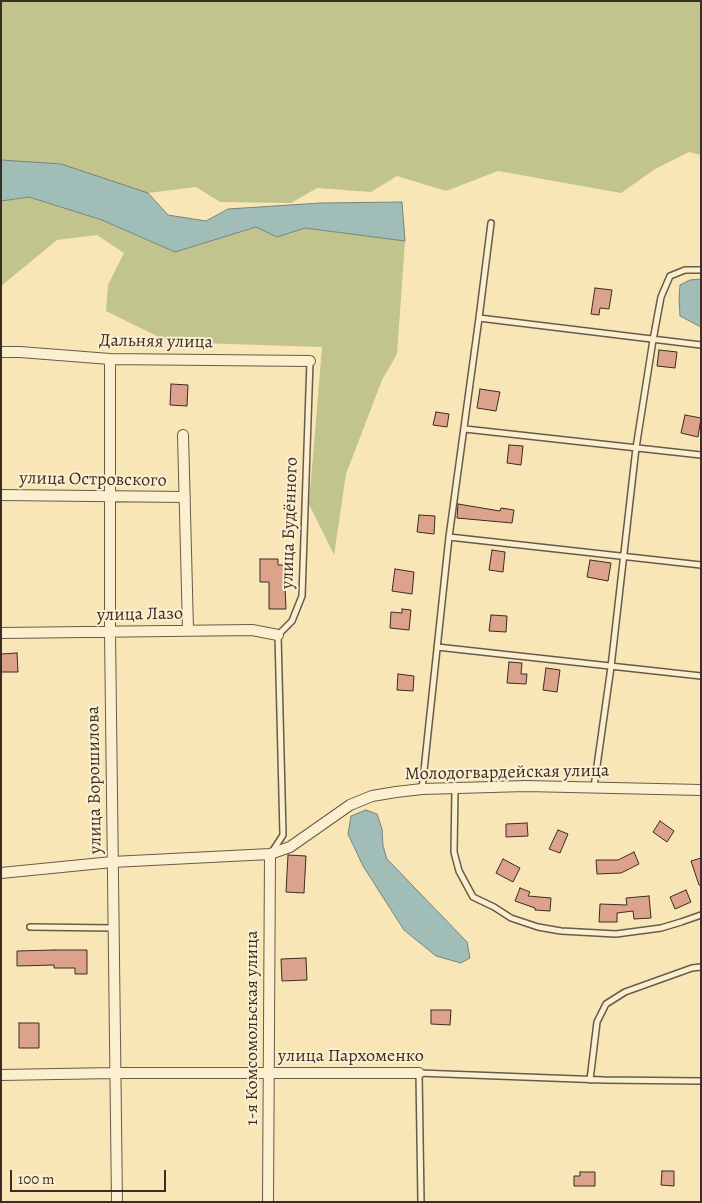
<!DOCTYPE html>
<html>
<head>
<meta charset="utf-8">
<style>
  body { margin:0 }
  #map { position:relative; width:702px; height:1203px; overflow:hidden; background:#f9e6b6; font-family:Alegreya,serif }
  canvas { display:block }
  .frame { position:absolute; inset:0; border:2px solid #392d25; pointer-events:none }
  .scale { position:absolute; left:10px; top:1170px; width:156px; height:22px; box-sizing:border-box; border:2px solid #392d25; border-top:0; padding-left:6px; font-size:15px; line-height:18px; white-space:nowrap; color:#392d25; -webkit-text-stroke:4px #fbefd0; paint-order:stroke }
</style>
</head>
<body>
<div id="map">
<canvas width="702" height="1203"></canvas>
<div class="frame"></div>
<div class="scale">100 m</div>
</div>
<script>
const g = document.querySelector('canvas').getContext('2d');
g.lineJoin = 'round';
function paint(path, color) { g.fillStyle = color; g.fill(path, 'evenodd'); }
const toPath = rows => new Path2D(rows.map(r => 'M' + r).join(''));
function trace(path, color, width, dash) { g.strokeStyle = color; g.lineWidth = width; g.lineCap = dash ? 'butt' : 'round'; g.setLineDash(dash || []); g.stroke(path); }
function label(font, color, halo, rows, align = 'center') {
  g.font = font + ' Alegreya,serif'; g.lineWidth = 4; g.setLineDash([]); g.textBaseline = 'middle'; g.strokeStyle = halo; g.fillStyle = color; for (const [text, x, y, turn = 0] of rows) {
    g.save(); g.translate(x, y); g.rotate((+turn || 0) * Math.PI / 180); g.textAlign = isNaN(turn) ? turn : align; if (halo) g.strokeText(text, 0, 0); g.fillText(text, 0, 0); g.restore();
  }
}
paint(toPath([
  [1,1,701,1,701,155,689,152,655,169,621,193,498,171,446,191,397,176,371,192,317,188,291,203,220,202,196,187,148,193,61,164,1,160],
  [29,197,102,220,175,252,256,227,277,237,305,228,405,241,397,354,382,380,346,474,334,555,309,504,322,347,169,342,106,311,108,285,124,253,97,235,57,240,1,286,1,201]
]), '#c1c48c');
const water = toPath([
  [1,160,61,164,148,193,168,215,206,221,228,209,321,203,402,202,405,241,305,228,277,237,256,227,175,252,102,220,29,197,1,201,1,160],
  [701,279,701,327,680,316,679,298,680,285,690,280,701,279],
  [366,810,377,814,382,829,383,846,387,859,467,942,470,958,461,963,436,956,404,930,363,866,348,834,351,816,366,810]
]);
paint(water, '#a1bdb8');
trace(water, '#77837d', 1);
const building = toPath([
  [595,288,612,290,609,309,600,308,599,315,591,314,595,288],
  [659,350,677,352,675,368,657,366,659,350],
  [171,384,188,385,187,406,170,405,171,384],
  [480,389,500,392,496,411,477,408,480,389],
  [436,412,449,414,447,427,433,425,436,412],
  [685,415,701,418,698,437,681,433,685,415],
  [509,445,523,446,521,465,507,463,509,445],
  [458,504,500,511,501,508,514,510,512,523,457,518,458,504],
  [419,515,435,516,434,534,417,532,419,515],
  [492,550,505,552,503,572,489,570,492,550],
  [260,559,278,559,278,565,284,565,286,609,269,609,269,582,260,582,260,559],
  [590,560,611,563,608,581,587,577,590,560],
  [395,569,414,572,412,594,392,591,395,569],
  [402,609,411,610,409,630,390,628,391,612,402,613,402,609],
  [491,615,507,616,506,632,489,631,491,615],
  [17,653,18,672,1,672,1,654,17,653],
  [509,662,522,663,521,674,527,674,526,684,507,683,509,662],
  [546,668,560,670,557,692,543,690,546,668],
  [398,674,414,676,413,691,397,690,398,674],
  [660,821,674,831,667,842,653,832,660,821],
  [527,823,528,836,506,837,506,824,527,823],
  [558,830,568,834,560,853,549,849,558,830],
  [634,852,639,864,621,873,597,874,596,860,618,860,634,852],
  [288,855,306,856,304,893,286,892,288,855],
  [701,858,701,885,699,885,691,861,701,858],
  [503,859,520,868,513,882,496,873,503,859],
  [520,888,530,892,528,896,551,898,550,911,535,910,535,908,515,901,520,888],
  [686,890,691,902,675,909,670,897,686,890],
  [649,896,651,918,634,919,633,911,617,913,617,922,599,922,600,904,627,905,626,898,649,896],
  [54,950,87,950,87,974,75,974,75,968,54,968,54,965,17,966,17,951,54,950],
  [306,958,307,980,282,981,281,959,306,958],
  [431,1010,451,1010,450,1025,431,1024,431,1010],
  [19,1023,39,1023,39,1048,19,1048,19,1023],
  [662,1171,674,1171,674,1186,661,1185,662,1171],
  [580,1172,595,1172,595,1186,574,1186,574,1176,580,1176,580,1172]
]);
paint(building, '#dda28c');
trace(building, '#392d25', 1);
const lane = toPath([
  [479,318,491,223],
  [465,429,701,455],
  [449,537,701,565],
  [437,647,701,676],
  [594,787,611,667,636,448,653,340,661,297,670,276,685,270,701,270],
  [422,789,449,537,479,318,701,345],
  [455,789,454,852,459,871,473,897,494,907,511,918,538,927,561,931,616,934,661,928,681,922,701,915],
  [272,852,283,835,278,635,292,621,302,596,310,361],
  [30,927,113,928],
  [590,1080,597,1022,606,1004,625,992,692,968,701,967],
  [421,1202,419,1073,604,1080,701,1081]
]);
const street = toPath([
  [1,352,20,352,110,359,310,361],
  [110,359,110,632,117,1202],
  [183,435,188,630],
  [1,495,185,497],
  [1,633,252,630,278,635],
  [1,873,112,862,270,854,290,847,350,805,372,796,396,792,422,789,526,786,701,790],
  [1,1075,114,1073,419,1073],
  [268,1202,270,854]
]);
trace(lane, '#695b49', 8);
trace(street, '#695b49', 12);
trace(lane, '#fbefd0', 5);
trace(street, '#fbefd0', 10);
label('18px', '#392d25', '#fbefd0', [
  ["Дальняя улица",156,342,1],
  ["улица Островского",93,480,1],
  ["улица Будённого",290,523,-88],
  ["улица Лазо",140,615,-1],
  ["Молодогвардейская улица",507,773,-1],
  ["улица Ворошилова",95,780,-91],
  ["1-я Комсомольская улица",253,1028,-90],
  ["улица Пархоменко",351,1057]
]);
</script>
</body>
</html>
